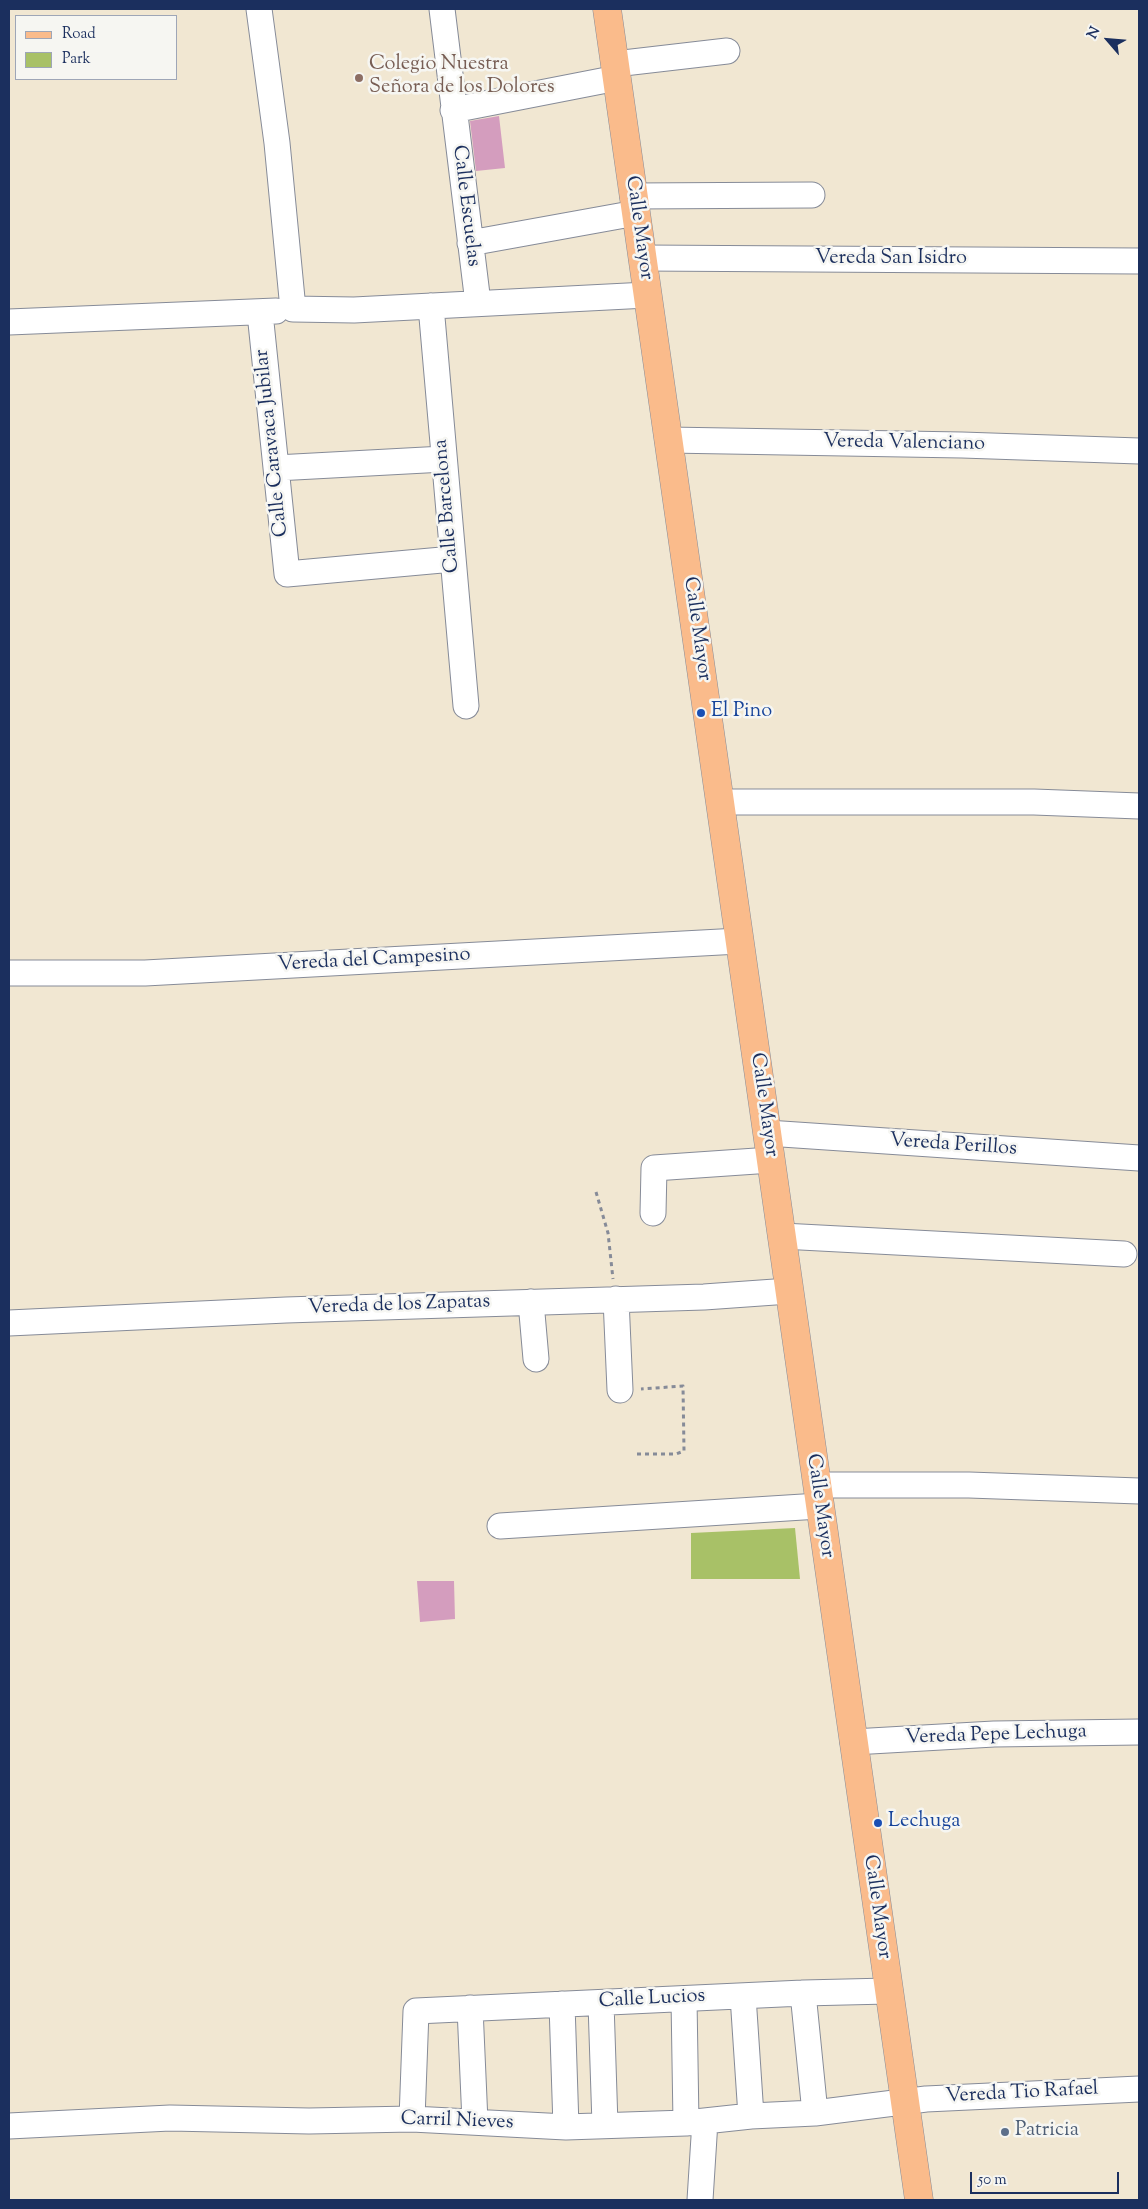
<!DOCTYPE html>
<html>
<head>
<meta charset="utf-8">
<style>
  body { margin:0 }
  #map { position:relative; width:1148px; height:2209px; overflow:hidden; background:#f1e7d2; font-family:"Sorts Mill Goudy",serif }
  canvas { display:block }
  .frame { position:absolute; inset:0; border:10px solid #1b2f5e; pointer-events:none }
  .legend { position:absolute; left:15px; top:15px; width:162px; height:65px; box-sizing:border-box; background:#f6f6f2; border:1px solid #9ea6b7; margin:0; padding:6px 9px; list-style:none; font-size:15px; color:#1b2f5e }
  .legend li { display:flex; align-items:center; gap:10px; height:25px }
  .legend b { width:25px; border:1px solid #9ea6b7 }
  .north { position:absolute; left:1083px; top:15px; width:50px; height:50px; -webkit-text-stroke:4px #f6f6f2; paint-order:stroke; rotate:297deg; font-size:14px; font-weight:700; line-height:20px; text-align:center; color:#1b2f5e }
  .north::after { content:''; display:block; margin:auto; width:18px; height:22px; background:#1b2f5e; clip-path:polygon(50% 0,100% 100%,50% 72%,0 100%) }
  .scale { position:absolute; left:970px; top:2172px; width:149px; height:22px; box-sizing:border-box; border:2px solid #1b2f5e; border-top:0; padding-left:6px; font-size:15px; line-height:18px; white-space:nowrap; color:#1b2f5e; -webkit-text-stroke:4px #f6f6f2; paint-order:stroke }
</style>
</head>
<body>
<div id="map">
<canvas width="1148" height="2209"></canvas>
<div class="frame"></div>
<ul class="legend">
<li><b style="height:6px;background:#fabb8b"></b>Road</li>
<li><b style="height:14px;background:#a8c167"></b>Park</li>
</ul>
<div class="north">N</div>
<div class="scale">50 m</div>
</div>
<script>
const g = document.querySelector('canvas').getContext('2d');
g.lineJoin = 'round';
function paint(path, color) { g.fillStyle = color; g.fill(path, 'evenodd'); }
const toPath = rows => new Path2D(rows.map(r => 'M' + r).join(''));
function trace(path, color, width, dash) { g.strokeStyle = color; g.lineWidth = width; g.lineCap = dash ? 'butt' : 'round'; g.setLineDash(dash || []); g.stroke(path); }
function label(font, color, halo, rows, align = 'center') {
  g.font = font + ' "Sorts Mill Goudy",serif'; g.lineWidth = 5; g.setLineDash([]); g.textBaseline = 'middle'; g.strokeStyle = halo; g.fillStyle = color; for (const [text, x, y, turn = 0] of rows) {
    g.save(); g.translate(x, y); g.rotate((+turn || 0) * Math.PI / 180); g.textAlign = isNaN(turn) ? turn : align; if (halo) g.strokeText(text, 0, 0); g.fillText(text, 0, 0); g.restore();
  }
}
paint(toPath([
  [795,1528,800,1579,691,1579,691,1533]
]), '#a8c167');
paint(toPath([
  [499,116,505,168,476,171,470,121],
  [417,1581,454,1581,455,1619,420,1622]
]), '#d49dbe');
const minor = toPath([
  [259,9,277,143,293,309,354,310,647,295],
  [442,9,478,303],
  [615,64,727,51],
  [453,110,617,78],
  [633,196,812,195],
  [470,243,636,213],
  [642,258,1139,261],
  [431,306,466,706],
  [260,313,287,574,453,559],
  [9,322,276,311],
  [668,440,962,445,1139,451],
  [276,468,444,459],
  [721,802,1034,802,1139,806],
  [9,973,145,973,739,941],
  [767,1133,1139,1158],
  [653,1213,654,1168,771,1160],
  [782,1236,1124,1254],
  [616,1299,620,1390],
  [531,1302,536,1359],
  [9,1323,286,1310,704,1297,789,1291],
  [817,1485,969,1485,1139,1491],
  [500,1526,819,1506],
  [853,1742,994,1734,1139,1732],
  [803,1993,815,2113],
  [743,1996,751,2116],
  [684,1999,686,2123],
  [601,2003,605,2125],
  [562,2004,566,2127],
  [470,2008,475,2122],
  [412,2119,416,2011,803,1993,888,1991],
  [9,2126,170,2118,309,2121,412,2119,566,2127,686,2123,751,2116,815,2113,926,2099,1139,2089],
  [700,2200,705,2121]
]);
const major = toPath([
  [607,9,919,2200]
]);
trace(minor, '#868b98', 27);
trace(major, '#868b98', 29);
trace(toPath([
  [596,1192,608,1233,613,1279],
  [637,1454,676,1454,684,1451,683,1386,641,1389]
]), '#868b98', 3, [4, 4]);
trace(minor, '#fff', 25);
trace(major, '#fabb8b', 28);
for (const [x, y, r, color] of [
  [359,78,5,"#8d6e63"],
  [701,713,5,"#1a4fb4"],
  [878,1823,5,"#1a4fb4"],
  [1005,2132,5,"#5c6f8a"]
]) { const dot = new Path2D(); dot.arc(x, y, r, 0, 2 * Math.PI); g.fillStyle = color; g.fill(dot); trace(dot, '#f6f6f2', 2); }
label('20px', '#785e54', '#f6f6f2', [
  ["Colegio Nuestra",369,66],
  ["Señora de los Dolores",369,89]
], 'left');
label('20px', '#1b2f5e', '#f6f6f2', [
  ["Calle Escuelas",465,206,83],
  ["Calle Mayor",638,228,82],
  ["Vereda San Isidro",891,260],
  ["Calle Caravaca Jubilar",273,443,-96],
  ["Vereda Valenciano",904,444,1],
  ["Calle Barcelona",448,506,-95],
  ["Calle Mayor",696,629,82],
  ["Vereda del Campesino",374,961,-3],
  ["Calle Mayor",763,1105,82],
  ["Vereda Perillos",953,1146,4],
  ["Vereda de los Zapatas",399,1306,-2],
  ["Calle Mayor",819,1506,82],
  ["Vereda Pepe Lechuga",996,1736,-2],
  ["Calle Mayor",876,1907,82],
  ["Calle Lucios",652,2000,-3],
  ["Vereda Tio Rafael",1022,2094,-3],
  ["Carril Nieves",457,2122,2]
]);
label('20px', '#164399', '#f6f6f2', [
  ["El Pino",711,713],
  ["Lechuga",888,1823]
], 'left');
label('20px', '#4e5e75', '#f6f6f2', [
  ["Patricia",1015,2132]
], 'left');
</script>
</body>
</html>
